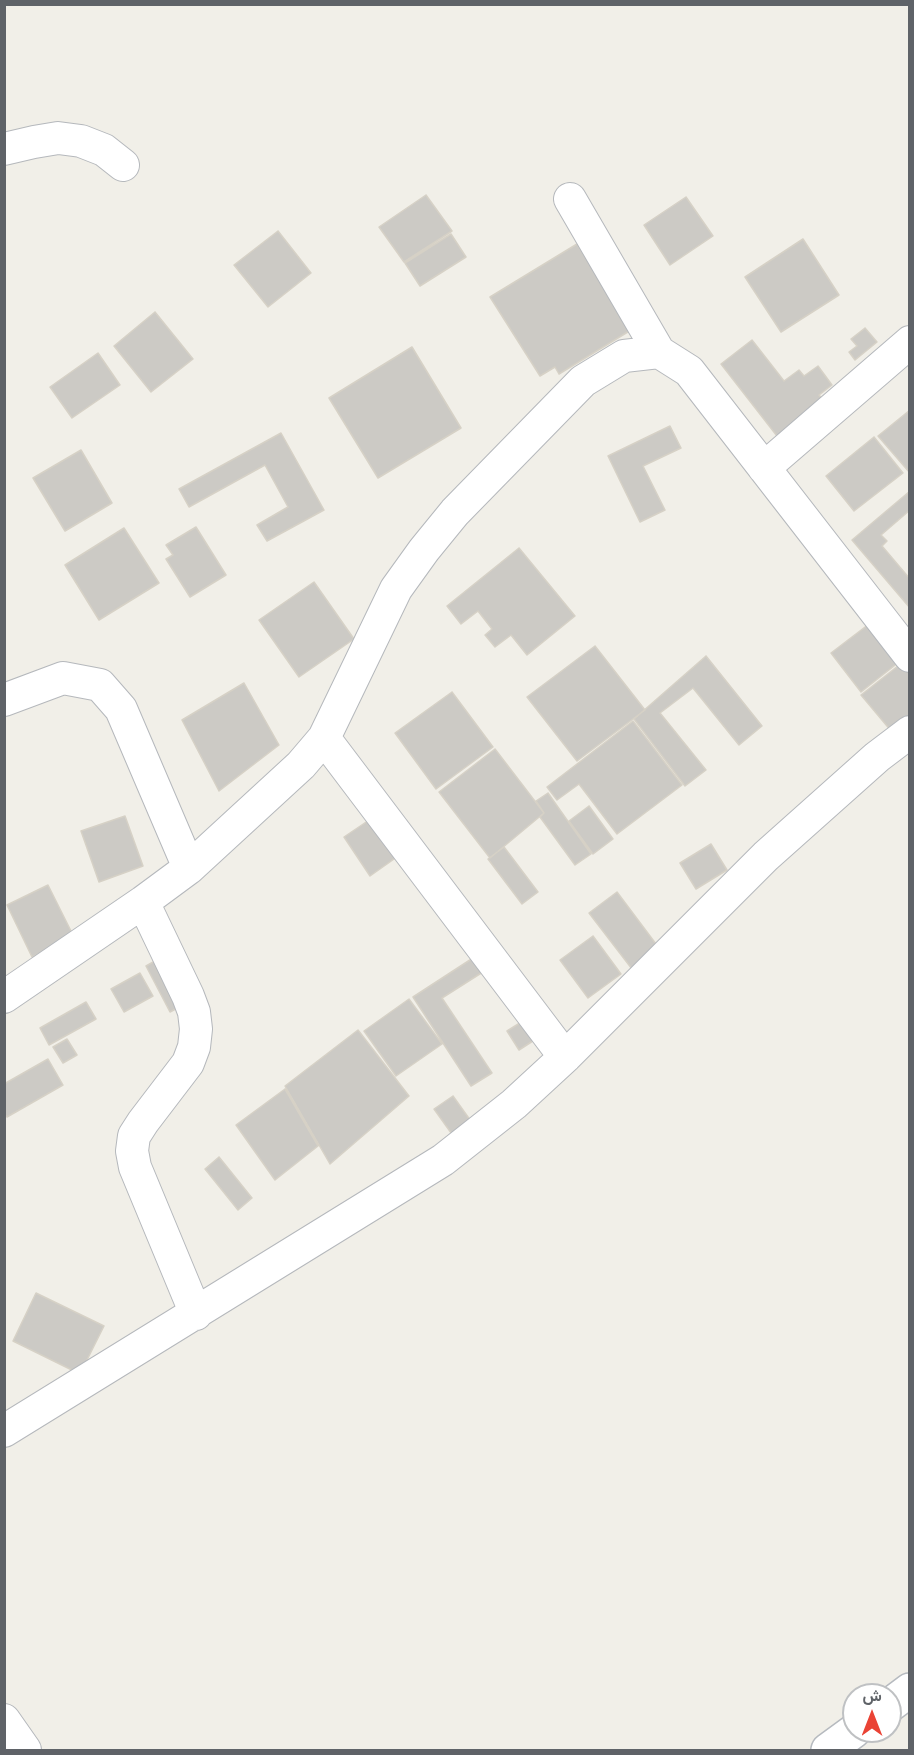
<!DOCTYPE html>
<html>
<head>
<meta charset="utf-8">
<style>
  body { margin:0 }
  #map { position:relative; width:914px; height:1755px; overflow:hidden; background:#f1efe8; font-family:Overpass,Vazirmatn,sans-serif }
  canvas { display:block }
  .frame { position:absolute; inset:0; border:6px solid #5f6368; pointer-events:none }
  .north { position:absolute; left:842px; top:1683px; width:60px; height:60px; box-sizing:border-box; background:#fff; border:2px solid #bfc1c3; border-radius:50%; rotate:0deg; font-size:16px; font-weight:700; line-height:24px; text-align:center; color:#5f6368 }
  .north::after { content:''; display:block; margin:auto; width:21px; height:27px; background:#ea4335; clip-path:polygon(50% 0,100% 100%,50% 72%,0 100%) }
</style>
</head>
<body>
<div id="map">
<canvas width="914" height="1755"></canvas>
<div class="frame"></div>
<div class="north">ش</div>
</div>
<script>
const g = document.querySelector('canvas').getContext('2d');
g.lineJoin = 'round';
function paint(path, color) { g.fillStyle = color; g.fill(path, 'evenodd'); }
const toPath = rows => new Path2D(rows.map(r => 'M' + r).join(''));
function trace(path, color, width, dash) { g.strokeStyle = color; g.lineWidth = width; g.lineCap = dash ? 'butt' : 'round'; g.setLineDash(dash || []); g.stroke(path); }
const building = toPath([
  [426,195,452,231,404,262,379,227,426,195],
  [686,197,713,236,670,265,644,225,686,197],
  [278,231,311,273,268,307,234,265,278,231],
  [451,234,466,257,420,286,405,263,451,234],
  [803,239,839,295,781,332,745,277,803,239],
  [577,244,631,330,559,374,555,367,540,376,490,297,577,244],
  [155,312,193,359,151,392,114,346,155,312],
  [865,328,877,342,855,360,849,352,857,346,851,339,865,328],
  [752,340,784,381,799,370,804,376,818,366,832,385,819,395,823,400,777,436,721,364,752,340],
  [412,347,461,428,378,478,329,398,412,347],
  [98,353,120,385,72,418,50,387,98,353],
  [910,410,910,473,878,436,910,410],
  [670,426,681,448,643,466,665,510,640,522,608,456,670,426],
  [281,433,324,510,267,541,257,525,288,507,265,465,189,507,179,489,281,433],
  [874,437,903,473,854,511,826,476,874,437],
  [81,450,112,503,65,531,33,478,81,450],
  [910,491,910,510,881,535,887,541,882,546,910,579,910,608,852,540,910,491],
  [196,527,226,575,190,597,166,559,173,555,166,545,196,527],
  [124,528,159,583,99,620,65,565,124,528],
  [519,548,575,616,527,655,511,635,495,647,485,635,492,629,478,611,461,624,447,606,519,548],
  [314,582,354,639,299,677,259,620,314,582],
  [869,624,899,662,861,692,831,653,869,624],
  [595,646,645,710,577,761,527,697,595,646],
  [706,656,762,726,739,745,693,688,660,713,706,770,685,786,634,719,706,656],
  [903,662,910,670,910,718,892,732,861,695,903,662],
  [244,683,279,745,219,791,182,720,244,683],
  [452,692,493,747,436,789,395,733,452,692],
  [633,721,682,785,617,834,579,784,557,800,547,787,633,721],
  [495,749,544,813,490,858,439,792,495,749],
  [548,793,591,854,575,865,540,817,544,813,536,801,548,793],
  [589,806,613,839,593,854,569,821,589,806],
  [378,814,404,852,370,876,344,837,378,814],
  [125,816,143,866,99,882,81,831,125,816],
  [711,844,727,870,696,889,680,863,711,844],
  [504,847,538,892,522,904,488,859,504,847],
  [48,885,74,937,32,957,7,905,48,885],
  [617,892,659,948,632,969,589,913,617,892],
  [593,936,621,974,588,998,560,960,593,936],
  [164,956,189,1002,170,1012,146,966,164,956],
  [476,956,486,970,442,998,492,1073,471,1086,413,997,476,956],
  [140,973,153,996,124,1012,111,989,140,973],
  [409,999,442,1044,396,1076,364,1031,409,999],
  [86,1002,96,1019,49,1045,40,1028,86,1002],
  [523,1021,536,1039,519,1050,507,1031,523,1021],
  [358,1030,409,1096,330,1164,285,1086,358,1030],
  [67,1039,77,1055,63,1063,53,1047,67,1039],
  [48,1059,63,1085,7,1117,4,1113,4,1084,48,1059],
  [285,1089,318,1146,275,1180,236,1125,285,1089],
  [453,1096,473,1124,454,1137,434,1109,453,1096],
  [219,1157,252,1198,238,1210,205,1169,219,1157],
  [36,1293,104,1326,80,1374,13,1341,36,1293]
]);
paint(building, '#cccac5');
trace(building, '#d6d1c6', 1.5);
const street = toPath([
  [4,149,34,142,58,138,81,141,104,150,123,165],
  [570,199,659,352],
  [764,468,910,342],
  [4,700,63,678,100,685,121,709,189,868],
  [324,738,565,1057],
  [143,902,188,996,194,1012,196,1029,194,1047,188,1063,143,1122,134,1136,132,1151,135,1167,196,1314],
  [4,997,143,902,189,868,301,765,324,738,396,589,424,550,455,512,583,381,624,356,659,352,689,371,910,656],
  [4,1431,443,1160,514,1104,565,1057,766,856,877,757,910,732],
  [4,1720,25,1750]
]);
const secondary = toPath([
  [890,1705,910,1690],
  [828,1750,854,1731]
]);
trace(street, '#b5b8bc', 34);
trace(secondary, '#b6babf', 36);
trace(street, '#fff', 32);
trace(secondary, '#fff', 33);
</script>
</body>
</html>
